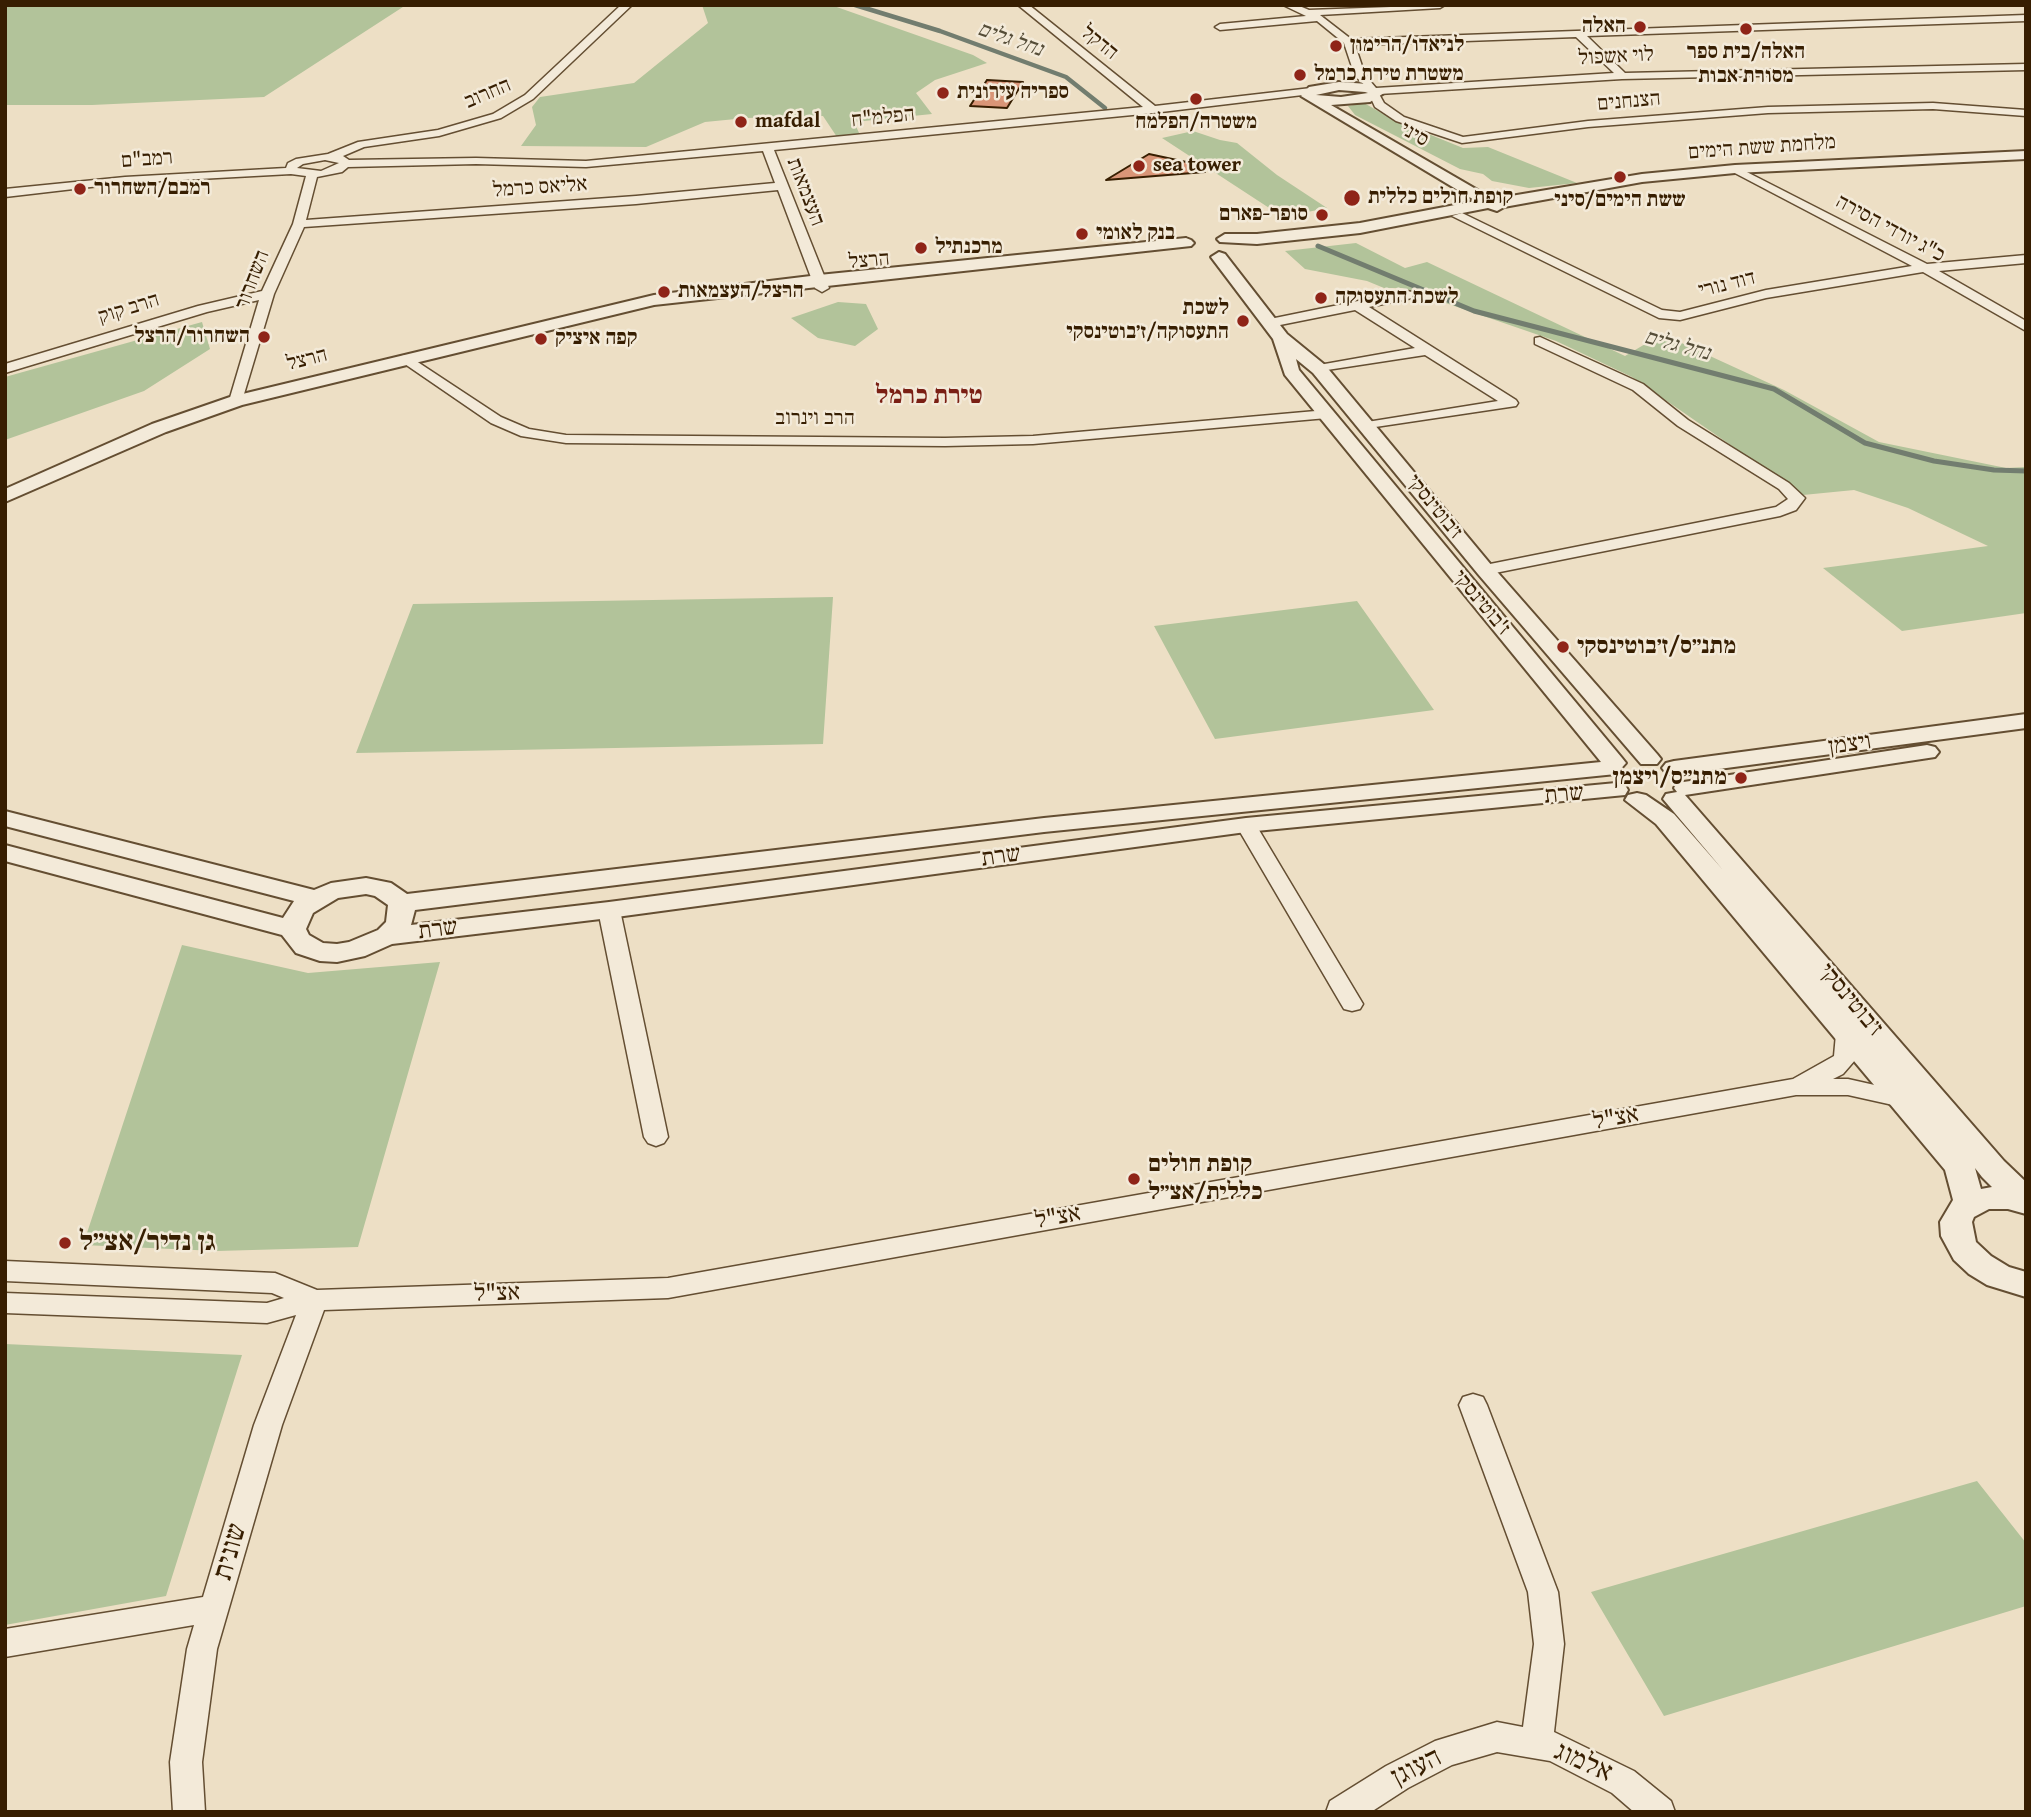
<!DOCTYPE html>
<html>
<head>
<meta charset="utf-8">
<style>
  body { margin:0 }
  #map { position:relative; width:2031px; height:1817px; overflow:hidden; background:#eddfc5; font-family:"Gentium Book Plus",serif }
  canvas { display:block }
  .frame { position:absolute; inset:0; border:7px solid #371e01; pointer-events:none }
</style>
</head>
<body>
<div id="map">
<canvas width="2031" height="1817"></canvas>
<div class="frame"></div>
</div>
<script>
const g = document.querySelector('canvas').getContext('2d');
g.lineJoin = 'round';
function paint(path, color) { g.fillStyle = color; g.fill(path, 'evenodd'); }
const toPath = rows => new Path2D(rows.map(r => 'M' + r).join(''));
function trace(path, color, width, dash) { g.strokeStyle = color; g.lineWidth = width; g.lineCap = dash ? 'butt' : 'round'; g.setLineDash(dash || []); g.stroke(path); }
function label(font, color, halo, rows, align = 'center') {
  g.font = font + ' "Gentium Book Plus","Frank Ruhl Libre",serif'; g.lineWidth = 5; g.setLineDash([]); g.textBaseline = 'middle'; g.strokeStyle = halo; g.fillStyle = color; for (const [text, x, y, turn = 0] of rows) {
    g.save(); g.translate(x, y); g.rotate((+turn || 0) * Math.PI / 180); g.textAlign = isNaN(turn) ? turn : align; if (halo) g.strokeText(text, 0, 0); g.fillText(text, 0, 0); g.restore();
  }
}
paint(toPath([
  [5,5,406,5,264,97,92,105,5,105],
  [702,5,831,5,973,55,987,63,935,80,916,93,932,114,854,122,860,135,837,137,823,116,746,118,705,122,646,147,521,146,536,125,532,107,540,97,634,83,708,23],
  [1364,103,1394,120,1463,148,1488,147,1577,183,1529,188,1492,181,1483,174,1460,169,1355,115,1348,106],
  [1193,131,1220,140,1237,143,1277,175,1327,208,1283,217,1162,138],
  [1356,243,1405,268,1427,262,1625,356,1662,334,1784,390,1879,442,2006,468,2026,467,2026,613,1902,631,1823,568,1988,546,1908,508,1854,490,1803,495,1632,377,1556,341,1402,288,1384,288,1367,281,1305,269,1285,251],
  [838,302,866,304,878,329,855,346,818,338,791,318],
  [202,322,210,349,144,391,5,440,5,377],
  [833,597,823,744,356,753,413,604],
  [1357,601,1434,710,1215,739,1154,626],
  [182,945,308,973,440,962,358,1247,217,1251,83,1245],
  [5,1344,242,1355,166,1596,5,1625],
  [1977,1481,2026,1543,2026,1606,1664,1716,1591,1592]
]), '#b2c39a');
trace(toPath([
  [855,5,940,31,1066,77,1105,108]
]), '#727d6f', 4.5);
trace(toPath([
  [1318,246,1474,311,1774,389,1865,443,1934,461,1994,470,2026,471]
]), '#727d6f', 5);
const building = toPath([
  [987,80,1023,82,1007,108,970,106,987,80],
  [1149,154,1205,166,1205,172,1106,180,1149,154]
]);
paint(building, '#d99577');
trace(building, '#371e01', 2);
const minor = toPath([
  [621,5,632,5,533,99,501,118,439,136,364,147,343,156,349,160,476,158,586,161,1143,107,1018,5,1029,5,1155,106,1311,88,1316,91,1311,94,1153,113,774,150,829,288,822,292,815,288,778,190,636,204,304,227,274,294,241,404,231,404,229,401,259,300,207,312,5,373,5,364,198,306,262,291,293,224,306,176,291,174,125,183,5,197,5,189,125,177,286,168,288,163,296,159,328,154,358,142,438,130,493,114,525,95,621,5],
  [763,151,775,183,636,196,306,220,317,177,342,172,348,167,476,164,586,167,763,151],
  [325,160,339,163,321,171,297,168,303,164,325,160],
  [1283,5,1297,5,1309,10,1445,5,1440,8,1320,15,1351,39,2026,15,2026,21,1587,36,1625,73,2026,64,2026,70,1622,79,1379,94,1384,103,1404,117,1463,137,1588,121,1768,107,1933,103,2026,110,2026,116,1933,109,1768,113,1588,127,1462,143,1396,121,1375,107,1370,96,1373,93,1355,76,1344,43,1317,21,1220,30,1215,27,1220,24,1306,16,1283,5],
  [1576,37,1614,73,1376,88,1365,75,1355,45,1576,37],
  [1735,166,1927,264,2026,255,2026,263,1939,271,2026,321,2026,331,1923,272,1766,298,1680,320,1659,318,1452,216,1462,213,1662,310,1680,312,1766,290,1912,266,1731,171,1731,167,1735,166],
  [1407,291,1412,292,1412,298,1369,307,1516,400,1518,403,1516,406,1362,429,1360,426,1367,422,1498,401,1425,355,1314,372,1314,366,1319,365,1415,348,1355,310,1270,327,1263,323,1270,319,1407,291],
  [1540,337,1643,384,1688,420,1789,483,1805,498,1796,510,1780,516,1485,575,1479,574,1477,570,1479,566,1485,565,1776,507,1788,499,1779,489,1678,426,1633,390,1535,344,1535,338,1540,337],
  [407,355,501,417,529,429,566,435,945,438,1033,436,1327,410,1334,414,1327,418,1033,444,945,446,566,443,521,436,491,423,402,362,402,356,407,355],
  [1246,819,1253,821,1256,825,1363,1004,1360,1009,1352,1011,1344,1009,1341,1004,1236,825,1239,821,1246,819],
  [609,903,616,905,620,910,668,1137,664,1143,656,1146,648,1143,644,1137,598,910,602,905,609,903],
  [1847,1026,1855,1029,1858,1034,1856,1059,1843,1074,1833,1079,1848,1079,1910,1093,1914,1099,1910,1105,1902,1107,1848,1095,1796,1095,668,1298,324,1310,282,1425,217,1649,202,1762,205,1812,173,1812,170,1762,187,1649,194,1625,5,1657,5,1629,203,1597,254,1425,296,1315,267,1323,5,1313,5,1293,267,1303,284,1298,272,1293,5,1281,5,1261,275,1273,317,1290,668,1278,1793,1079,1834,1056,1836,1034,1839,1029,1847,1026],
  [1473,1394,1483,1397,1487,1405,1558,1592,1564,1644,1554,1732,1634,1771,1671,1801,1675,1812,1634,1812,1612,1793,1550,1761,1497,1752,1452,1765,1408,1788,1371,1812,1326,1812,1330,1801,1386,1766,1435,1741,1497,1722,1523,1727,1534,1644,1528,1592,1459,1405,1463,1397,1473,1394]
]);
const tertiary = toPath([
  [1339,82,1368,84,1384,93,1370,102,1331,105,1493,199,1642,174,1735,165,2026,151,2026,159,1735,173,1642,182,1504,207,1497,211,1488,208,1360,233,1257,244,1220,242,1217,239,1225,234,1257,234,1360,223,1476,201,1301,96,1309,87,1339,82],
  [1339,90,1365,92,1368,93,1341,97,1316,95,1339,90],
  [1186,238,1191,240,1194,243,1191,246,654,305,242,405,166,432,5,502,5,489,152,424,230,397,654,295,819,275,1186,238],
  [1219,252,1225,254,1287,334,1325,365,1492,566,1657,754,1661,759,1657,764,1641,764,1478,574,1313,373,1296,359,1299,370,1622,758,1626,763,1616,774,1044,832,415,910,411,925,609,902,1246,818,1616,783,1625,785,1628,790,1625,795,1246,832,609,918,392,944,365,956,337,962,320,961,296,953,282,935,5,861,5,845,283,918,294,901,5,826,5,811,314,890,331,883,366,878,391,883,407,894,1044,818,1601,762,1285,375,1273,339,1211,257,1219,252],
  [366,894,375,896,388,905,386,922,378,930,349,942,337,944,323,943,309,935,306,929,313,913,338,898,366,894],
  [2026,714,2026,728,1674,775,1666,773,1662,768,1666,763,1674,761,2026,714],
  [1927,745,1935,747,1939,752,1935,757,1685,795,2004,1161,2026,1182,2026,1214,2008,1209,1989,1209,1974,1217,1972,1222,1976,1242,1991,1256,2009,1267,2026,1272,2026,1297,1987,1285,1969,1274,1954,1260,1941,1236,1940,1222,1953,1200,1945,1170,1656,824,1625,800,1628,795,1637,793,1646,795,1674,814,1723,870,1663,799,1666,794,1677,792,1674,788,1677,783,1927,745],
  [1975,1168,1982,1177,1992,1187,1981,1189,1975,1168]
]);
trace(minor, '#644e32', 3);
trace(tertiary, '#644e32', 4);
paint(minor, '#f3ead9');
paint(tertiary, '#f3ead9');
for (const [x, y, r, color] of [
  [1640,27,7,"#8f2418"],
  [1746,29,7,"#8f2418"],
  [1336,46,7,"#8f2418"],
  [1300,75,7,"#8f2418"],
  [943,93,7,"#8f2418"],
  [1196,99,7,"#8f2418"],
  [741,122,7,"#8f2418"],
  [1139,166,7,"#8f2418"],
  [1620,177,7,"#8f2418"],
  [80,189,7,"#8f2418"],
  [1352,198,9,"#8f2418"],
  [1322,215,7,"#8f2418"],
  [1082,234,7,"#8f2418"],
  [921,248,7,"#8f2418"],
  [664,292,7,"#8f2418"],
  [1321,298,7,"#8f2418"],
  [1243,321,7,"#8f2418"],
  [264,337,7,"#8f2418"],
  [541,339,7,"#8f2418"],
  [1563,647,7,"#8f2418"],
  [1741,778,7,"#8f2418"],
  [1134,1179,7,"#8f2418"],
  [65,1243,7,"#8f2418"]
]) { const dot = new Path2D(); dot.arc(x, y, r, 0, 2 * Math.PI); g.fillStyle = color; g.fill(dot); trace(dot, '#f3ead9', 2.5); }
label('bold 21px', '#371e01', '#f3ead9', [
  ["האלה",1626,27,"right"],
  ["לניאדו/הרימון",1350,46],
  ["האלה/בית ספר",1746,53,"center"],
  ["מסורת אבות",1746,77,"center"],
  ["משטרת טירת כרמל",1314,75],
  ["ספריה עירונית",957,93],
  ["mafdal",755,122],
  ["משטרה/הפלמח",1196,123,"center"],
  ["sea tower",1153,166],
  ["רמבם/השחרור",94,189],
  ["קופת חולים כללית",1368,198],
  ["ששת הימים/סיני",1620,201,"center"],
  ["סופר-פארם",1308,215,"right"],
  ["בנק לאומי",1096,234],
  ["מרכנתיל",935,248],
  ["הרצל/העצמאות",678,292],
  ["לשכת התעסוקה",1335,298],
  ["לשכת",1229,309,"right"],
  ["התעסוקה/ז׳בוטינסקי",1229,333,"right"],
  ["השחרור/הרצל",250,337,"right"],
  ["קפה איציק",555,339]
], 'left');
label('italic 21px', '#554d38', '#f3ead9', [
  ["נחל גלים",1010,40,19],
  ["נחל גלים",1677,346,15]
]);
label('21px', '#371e01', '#f3ead9', [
  ["הדקל",1099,43,39],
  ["לוי אשכול",1616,57,-3],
  ["החרוב",488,94,-23],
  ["הצנחנים",1629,102,-5],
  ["הפלמ\"ח",883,118,-6],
  ["סיני",1414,135,29],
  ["מלחמת ששת הימים",1762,148,-4],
  ["רמב\"ם",147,160,-4],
  ["אליאס כרמל",540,188,-4],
  ["העצמאות",805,192,69],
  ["כ\"ג יורדי הסירה",1890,229,28],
  ["הרצל",869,261,-5],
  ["השחרור",253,280,-69],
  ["דוד נורי",1727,285,-14],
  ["הרב קוק",129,309,-17],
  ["הרצל",307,360,-14],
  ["הרב וינרוב",815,419],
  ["ז׳בוטינסקי",1434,507,51],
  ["ז'בוטינסקי",1481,603,50]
]);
label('bold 24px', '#371e01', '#f3ead9', [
  ["מתנ״ס/ז׳בוטינסקי",1577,647],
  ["מתנ״ס/ויצמן",1727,778,"right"],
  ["קופת חולים",1148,1165],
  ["כללית/אצ״ל",1148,1193]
], 'left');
label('24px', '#371e01', '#f3ead9', [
  ["ויצמן",1850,745,-8],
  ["שרת",1564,795,-5],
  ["שרת",1001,857,-8],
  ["שרת",438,930,-7],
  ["ז׳בוטינסקי",1850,1000,50],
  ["אצ\"ל",1616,1119,-10],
  ["אצ\"ל",1058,1218,-10],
  ["אצ\"ל",497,1294,-2]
]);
label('bold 26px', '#7a1f14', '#f3ead9', [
  ["טירת כרמל",929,396]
]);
label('bold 28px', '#371e01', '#f3ead9', [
  ["גן נדיר/אצ״ל",79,1243]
], 'left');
label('28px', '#371e01', '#f3ead9', [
  ["שונית",231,1552,-74],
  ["אלמוג",1583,1763,24],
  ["העוגן",1417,1768,-27]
]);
</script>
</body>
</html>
